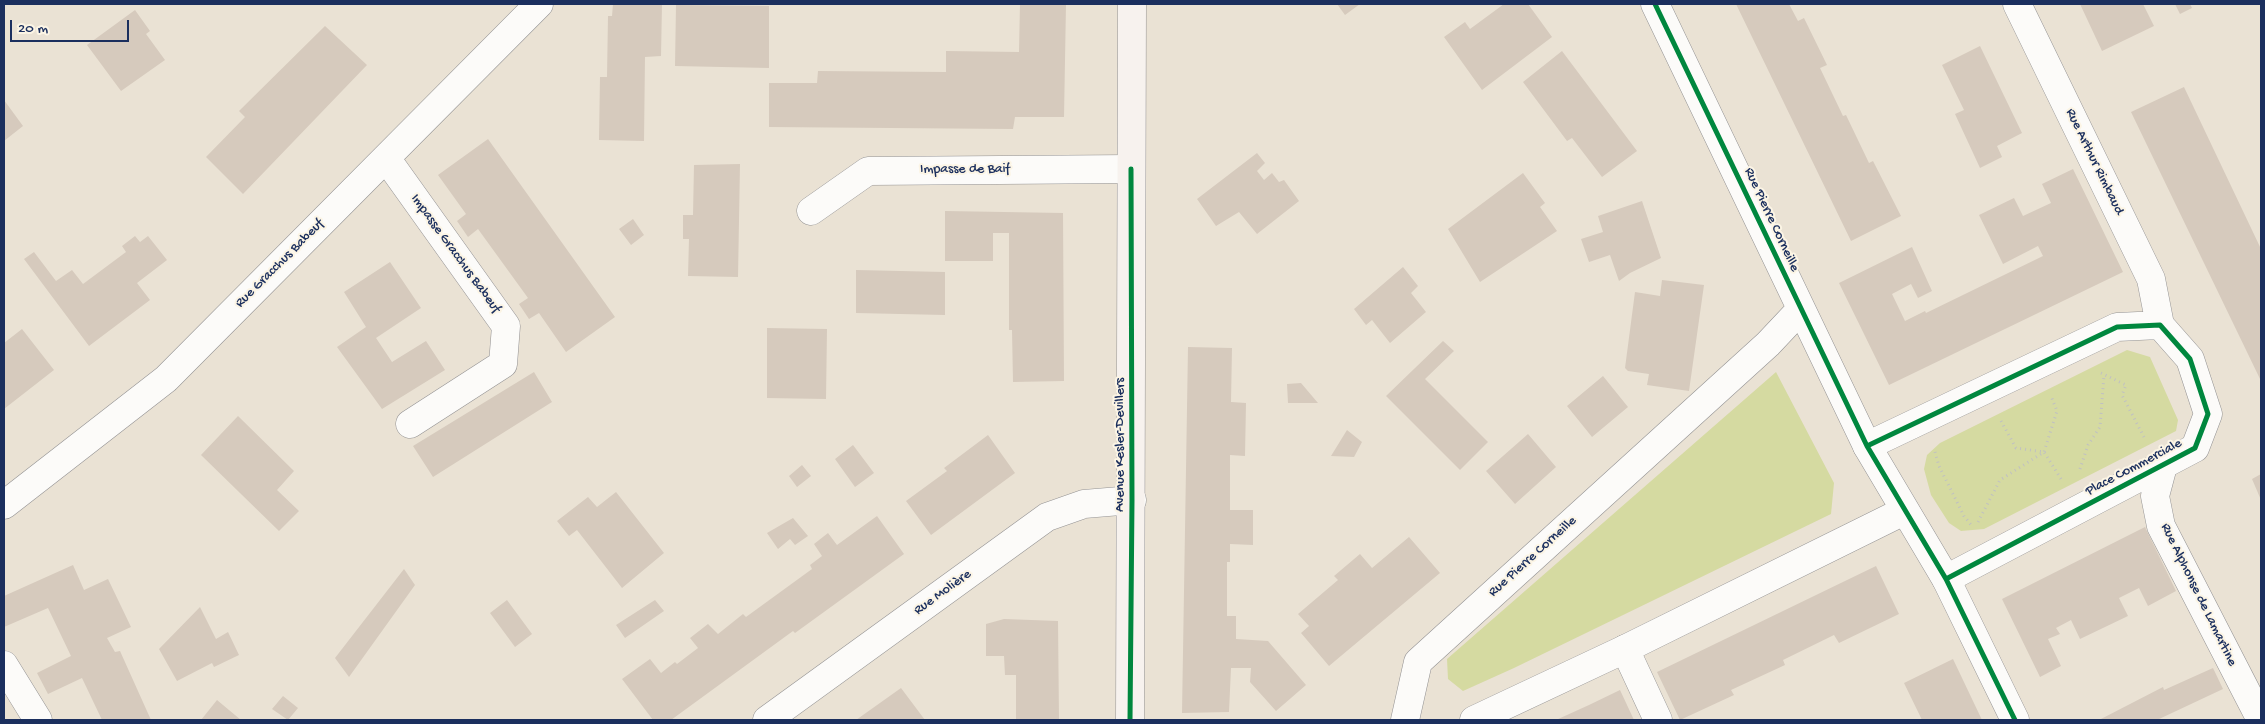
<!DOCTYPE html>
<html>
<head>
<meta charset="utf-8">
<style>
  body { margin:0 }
  #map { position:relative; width:2265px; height:724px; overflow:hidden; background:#eae2d4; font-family:"Gochi Hand",sans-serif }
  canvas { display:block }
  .frame { position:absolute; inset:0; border:5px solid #1b2f5e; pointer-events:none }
  .scale { position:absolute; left:10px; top:20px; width:119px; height:22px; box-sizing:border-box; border:2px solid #1b2f5e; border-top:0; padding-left:6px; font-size:15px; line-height:18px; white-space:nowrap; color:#1b2f5e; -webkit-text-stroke:4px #fcf5e5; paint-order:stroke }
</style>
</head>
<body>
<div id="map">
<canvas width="2265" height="724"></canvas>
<div class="frame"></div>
<div class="scale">20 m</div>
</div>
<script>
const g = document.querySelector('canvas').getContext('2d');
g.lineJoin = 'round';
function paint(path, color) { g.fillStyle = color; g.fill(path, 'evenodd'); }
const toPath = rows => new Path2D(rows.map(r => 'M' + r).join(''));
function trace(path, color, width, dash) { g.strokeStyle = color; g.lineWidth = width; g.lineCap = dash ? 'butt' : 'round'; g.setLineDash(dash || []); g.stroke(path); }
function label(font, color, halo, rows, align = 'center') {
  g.font = font + ' "Gochi Hand",sans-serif'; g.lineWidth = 4; g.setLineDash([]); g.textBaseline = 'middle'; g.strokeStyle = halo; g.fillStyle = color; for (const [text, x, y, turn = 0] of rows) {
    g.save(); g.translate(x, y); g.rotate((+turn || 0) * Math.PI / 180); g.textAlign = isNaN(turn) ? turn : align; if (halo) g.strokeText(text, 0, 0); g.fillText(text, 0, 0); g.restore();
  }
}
paint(toPath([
  [2127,350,2150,357,2178,420,2176,431,1984,529,1961,531,1949,523,1931,495,1924,469,1927,455,1940,443],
  [1776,372,1834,483,1831,514,1514,668,1463,691,1448,679,1447,659]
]), '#d5daa1');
paint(toPath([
  [613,4,662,4,661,56,645,57,644,141,599,140,600,77,607,77,608,16,612,16],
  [1020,4,1066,4,1064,117,1015,117,1013,129,769,127,769,83,817,83,818,71,946,72,946,51,1019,52],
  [1337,4,1360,4,1345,15],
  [1504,4,1528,4,1552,37,1482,90,1444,37,1465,22,1470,29],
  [1736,4,1789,4,1798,21,1804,18,1827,65,1820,68,1843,116,1846,115,1869,163,1873,161,1901,216,1851,241],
  [2080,4,2143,4,2154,26,2102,51],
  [2175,4,2190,4,2192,8,2180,14],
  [676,5,769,6,769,68,675,66],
  [135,10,150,31,146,34,165,60,121,91,87,45],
  [325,26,367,65,243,194,206,157,245,117,239,111],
  [1980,46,2022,133,1997,146,2002,157,1980,168,1955,114,1964,110,1942,65],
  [1562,51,1637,151,1602,177,1572,138,1567,141,1523,82],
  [2184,87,2261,249,2261,381,2131,112],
  [4,100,23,126,4,141],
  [488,139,615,317,566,352,539,313,529,319,519,304,528,298,478,229,468,237,457,221,466,214,438,175],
  [1257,153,1265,163,1257,171,1264,180,1272,173,1279,182,1284,180,1299,201,1257,234,1239,212,1216,226,1197,199],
  [740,164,738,277,688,276,689,239,683,239,683,215,693,215,694,165],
  [2073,169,2123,272,1889,385,1839,283,1912,247,1932,291,1918,298,1911,284,1892,294,1905,321,1925,311,1926,313,2043,256,2038,246,2003,264,1979,215,2014,198,2023,216,2051,203,2042,184],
  [1523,173,1545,203,1540,207,1557,231,1480,282,1448,229],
  [1642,201,1661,258,1630,273,1619,281,1610,255,1589,262,1581,239,1603,232,1598,216],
  [945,211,1063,213,1064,381,1013,382,1012,330,1009,330,1009,233,993,233,993,261,945,261],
  [633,219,644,235,631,245,619,229],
  [135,236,140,242,148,236,167,260,137,283,150,300,89,346,24,259,34,252,56,281,72,270,83,284,126,252,122,246],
  [390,262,421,308,376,338,392,362,426,341,445,370,382,409,337,347,366,327,344,292],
  [1403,267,1418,286,1411,293,1426,312,1390,343,1372,320,1366,325,1354,309],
  [856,270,945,272,945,315,856,313],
  [1662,280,1704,285,1689,391,1647,385,1649,374,1628,371,1625,368,1635,292,1660,296],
  [767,328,827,329,826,399,767,398],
  [22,329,54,370,4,409,4,343],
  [1443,341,1454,351,1425,379,1488,442,1460,470,1386,396],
  [1188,347,1232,348,1231,402,1246,403,1245,456,1230,455,1230,510,1253,510,1253,545,1230,544,1230,562,1227,562,1227,616,1236,616,1236,639,1268,641,1306,685,1276,711,1250,682,1251,668,1231,668,1229,712,1182,713],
  [534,372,552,402,433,477,413,446],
  [1603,376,1628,407,1592,437,1567,406],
  [1301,383,1318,403,1288,403,1287,384],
  [238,416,294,471,277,490,299,511,279,531,201,455],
  [1347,430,1362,442,1354,457,1331,456],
  [1528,434,1556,467,1515,504,1486,471],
  [988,435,1015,473,931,535,906,501,947,471,944,468],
  [853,445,874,473,855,487,835,459],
  [802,465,811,476,797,487,789,476],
  [2261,474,2261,500,2252,479],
  [616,492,664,553,622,588,577,530,569,536,557,521,588,497,597,507],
  [877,516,904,554,795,633,793,631,671,720,653,720,622,679,650,659,661,673,675,662,677,664,698,648,690,638,708,624,718,634,743,614,746,617,812,569,810,565,822,556,814,544,828,533,837,545],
  [793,518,808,536,795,545,790,539,778,549,767,533],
  [2145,527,2176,591,2148,606,2139,588,2119,598,2128,616,2080,639,2071,620,2056,628,2060,634,2048,639,2061,666,2040,677,2002,599],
  [1409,537,1440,573,1329,666,1301,633,1309,626,1298,614,1338,580,1334,576,1360,554,1372,568],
  [73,565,84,590,108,579,131,627,107,638,115,652,120,651,151,720,102,720,82,678,48,694,37,673,71,656,48,608,4,627,4,596],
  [1876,566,1899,614,1839,643,1834,635,1783,660,1785,665,1731,690,1734,695,1680,720,1657,672],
  [404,569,415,585,349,677,335,658],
  [507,600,532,634,515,647,490,613],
  [655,600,664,611,625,638,616,625],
  [200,607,216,639,228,632,239,655,214,667,212,663,177,681,159,649],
  [1004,619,1058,621,1059,720,1016,720,1016,675,1005,675,1004,656,986,656,986,624],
  [1953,659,1982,720,1922,720,1904,683],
  [2213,668,2223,689,2157,720,2099,720,2163,687,2164,690],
  [901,688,925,720,856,720],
  [1620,690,1634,720,1556,720,1589,705],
  [283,696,298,708,288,720,272,709],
  [217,700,241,720,201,720]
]), '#d6cabd');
const minor = toPath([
  [2017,4,2151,279,2160,325],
  [386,158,506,326,503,364,410,424],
  [811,211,868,171,1131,169],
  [1867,446,2117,327,2160,325,2190,359,2208,414,2195,448,1946,579],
  [2163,466,2155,496,2161,526,2261,720],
  [4,505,166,379,539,4],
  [1625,649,1658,720],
  [4,665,38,720],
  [767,720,1047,517,1084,504,1132,500]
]);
const tertiary = toPath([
  [1655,4,1867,446,1946,579,2015,720],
  [1405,720,1418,662,1768,344,1801,309],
  [1474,720,1625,649,1904,511]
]);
const secondary = toPath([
  [1130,720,1132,4]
]);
trace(minor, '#939293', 29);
trace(tertiary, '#939293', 29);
trace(secondary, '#939293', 29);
trace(toPath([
  [2101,373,2126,385,2122,395,2144,437],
  [2001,421,2016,448,2044,452,2061,479],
  [1935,452,1939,466,1964,516,1972,526],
  [2080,469,2088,445,2100,427,2104,375],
  [1978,522,2000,480,2044,452,2057,411,2051,396]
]), '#c0c0c2', 3, [1, 4]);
trace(minor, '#fcfbf9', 28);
trace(tertiary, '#fcfbf9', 28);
trace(secondary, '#f7f2ee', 28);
trace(toPath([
  [1655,4,1867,446,1946,579,2015,720],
  [1867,446,2117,327,2160,325,2190,359,2208,414,2195,448,1946,579],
  [1130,720,1132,500,1131,169]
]), '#00873e', 5);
label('14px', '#1b2f5e', '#fcf5e5', [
  ["Rue Arthur Rimbaud",2094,162,64],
  ["Impasse de Baif",965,170],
  ["Rue Pierre Corneille",1771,220,65],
  ["Impasse Gracchus Babeuf",455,254,54],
  ["Rue Gracchus Babeuf",280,264,-45],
  ["Avenue Kesler-Devillers",1121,445,-90],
  ["Place Commerciale",2134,468,-28],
  ["Rue Pierre Corneille",1533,557,-42],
  ["Rue Molière",943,593,-36],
  ["Rue Alphonse de Lamartine",2198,595,64]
]);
</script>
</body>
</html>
